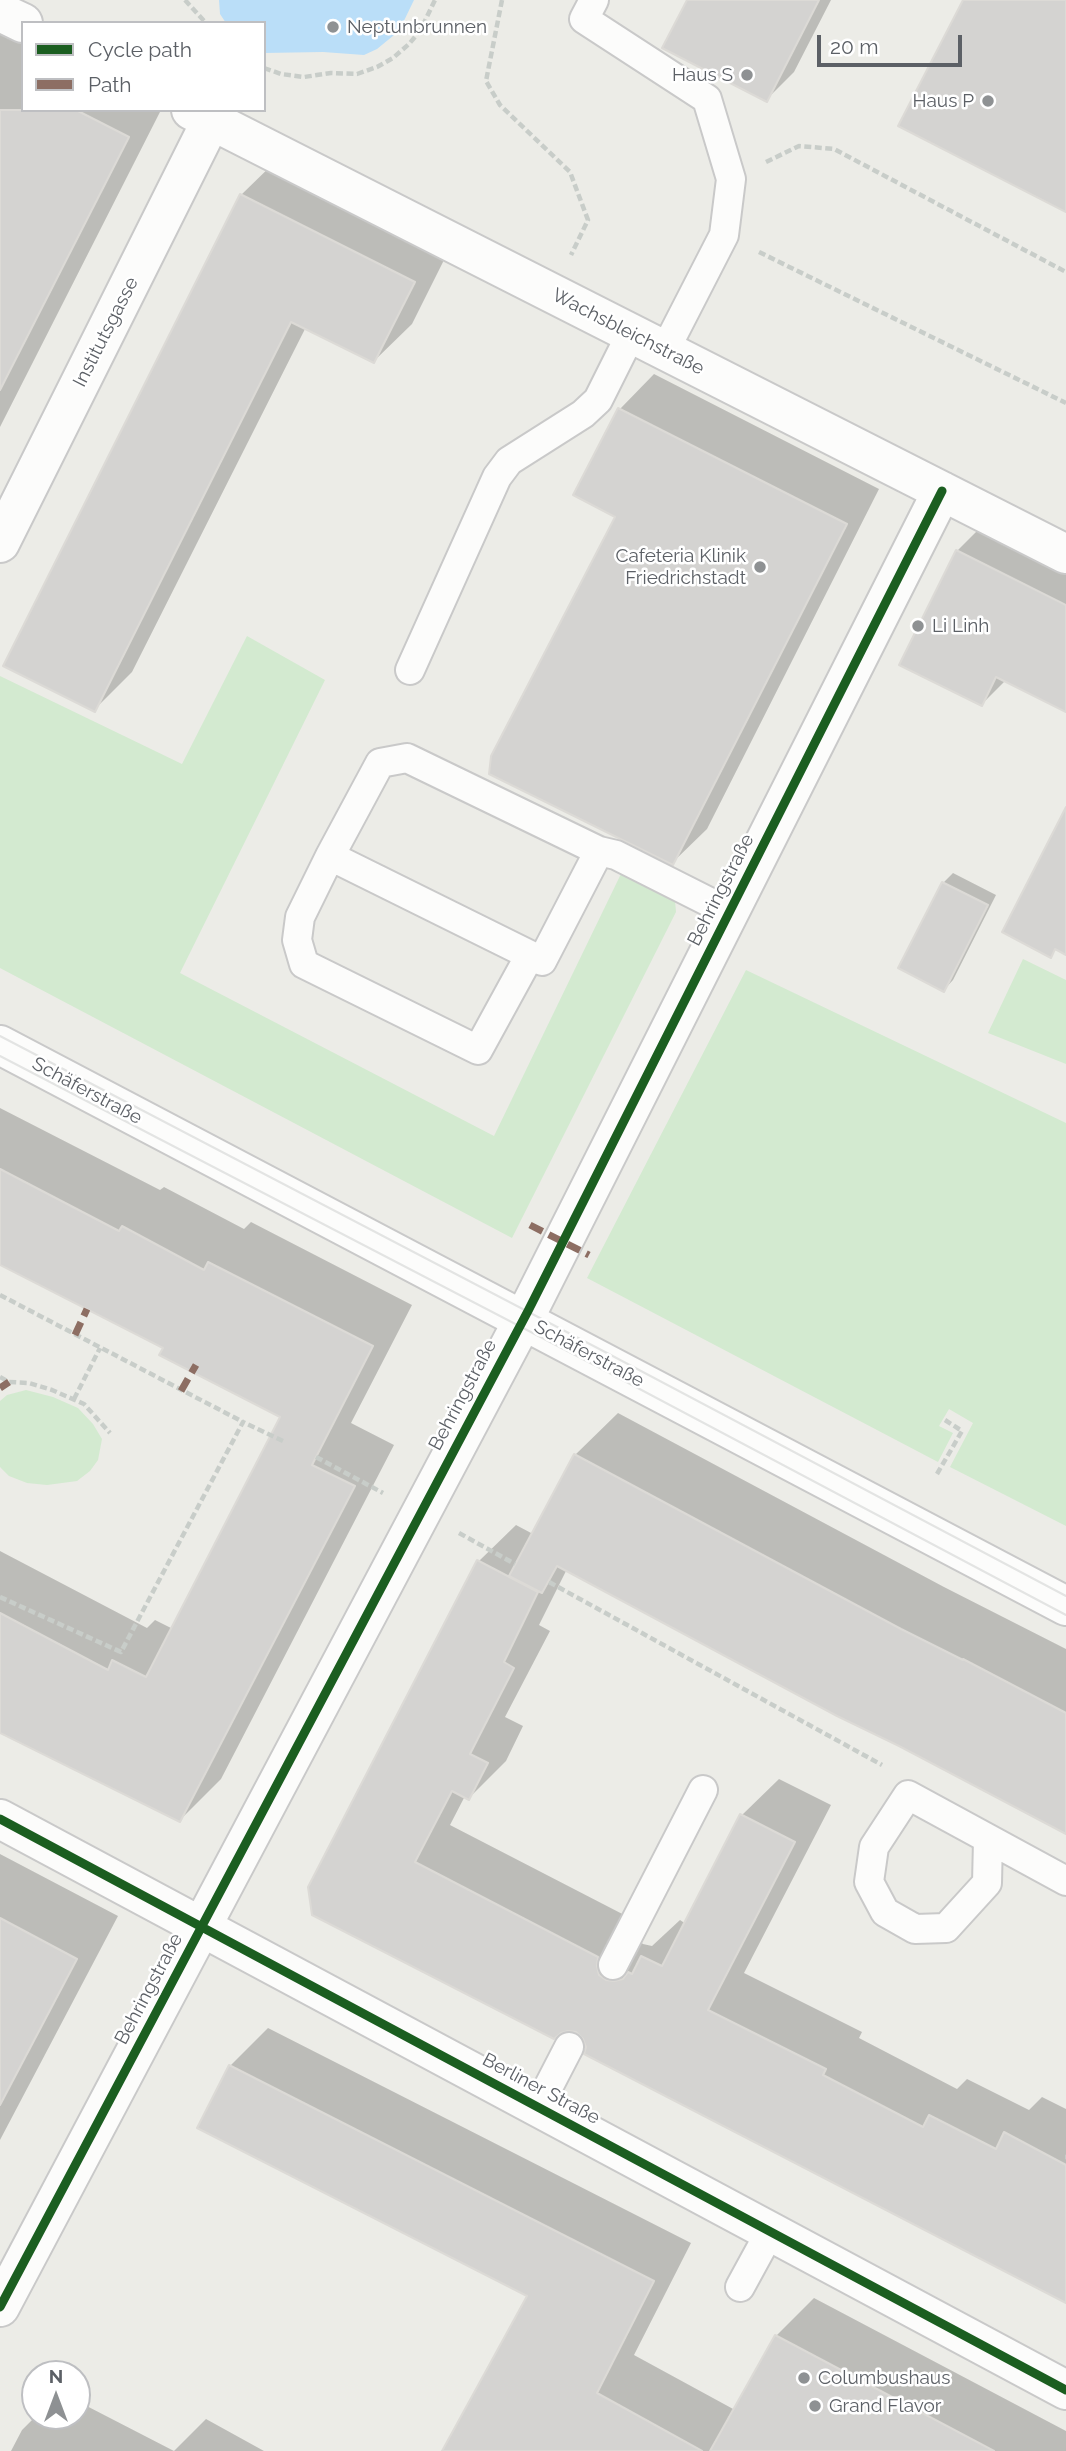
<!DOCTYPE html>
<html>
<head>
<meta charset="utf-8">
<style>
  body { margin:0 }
  #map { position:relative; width:1066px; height:2451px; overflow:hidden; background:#ecece7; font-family:Raleway,sans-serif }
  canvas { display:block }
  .legend { position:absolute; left:21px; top:21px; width:245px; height:91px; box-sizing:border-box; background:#fff; border:2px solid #bebfc2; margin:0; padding:9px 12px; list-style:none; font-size:21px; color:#5c6066 }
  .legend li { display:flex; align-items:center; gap:14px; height:35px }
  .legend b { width:35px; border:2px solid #bebfc2 }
  .north { position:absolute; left:21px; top:2360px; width:70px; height:70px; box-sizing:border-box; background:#fff; border:2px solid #bebfc2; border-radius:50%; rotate:0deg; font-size:19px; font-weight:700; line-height:28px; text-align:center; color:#5c6066 }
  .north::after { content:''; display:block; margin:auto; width:24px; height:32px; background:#8e9193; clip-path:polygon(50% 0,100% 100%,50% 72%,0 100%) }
  .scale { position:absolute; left:817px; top:35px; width:145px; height:32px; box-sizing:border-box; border:4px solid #5c6066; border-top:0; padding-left:9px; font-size:21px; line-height:24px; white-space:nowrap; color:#5c6066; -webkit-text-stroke:5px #fff; paint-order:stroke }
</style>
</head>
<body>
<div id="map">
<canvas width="1066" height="2451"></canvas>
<ul class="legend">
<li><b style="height:9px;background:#1b5e20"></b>Cycle path</li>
<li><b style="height:9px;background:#8d6e63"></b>Path</li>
</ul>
<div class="north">N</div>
<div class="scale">20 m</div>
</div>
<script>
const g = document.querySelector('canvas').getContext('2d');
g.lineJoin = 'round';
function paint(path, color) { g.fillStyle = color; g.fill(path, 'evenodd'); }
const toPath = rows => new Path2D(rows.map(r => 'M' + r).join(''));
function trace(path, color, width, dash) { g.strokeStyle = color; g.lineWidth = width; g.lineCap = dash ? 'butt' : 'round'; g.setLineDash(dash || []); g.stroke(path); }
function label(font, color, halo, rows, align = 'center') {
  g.font = font + ' Raleway,sans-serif'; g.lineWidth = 5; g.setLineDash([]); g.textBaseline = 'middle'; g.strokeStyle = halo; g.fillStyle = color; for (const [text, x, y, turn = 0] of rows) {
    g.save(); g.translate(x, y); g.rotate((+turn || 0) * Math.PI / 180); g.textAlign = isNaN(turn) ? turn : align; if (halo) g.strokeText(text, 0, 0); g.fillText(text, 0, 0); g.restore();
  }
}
paint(toPath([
  [247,636,325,680,180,973,494,1136,634,847,672,867,676,912,512,1238,0,968,0,676,182,764],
  [1023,959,1066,980,1066,1064,988,1033],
  [746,970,1066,1123,1066,1526,950,1467,973,1423,949,1409,939,1426,953,1433,938,1462,587,1278],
  [26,1390,53,1397,78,1408,93,1424,102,1439,98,1460,90,1471,77,1481,47,1485,27,1483,9,1476,0,1467,0,1401,7,1395]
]), '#d3ead0');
paint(toPath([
  [219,0,414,0,399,31,377,49,364,55,323,52,264,53,264,23,226,23,220,14]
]), '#badef8');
paint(toPath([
  [689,0,831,0,794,72,766,100],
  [0,11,23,23,23,110,161,110,0,427],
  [279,158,452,244,412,324,374,361,306,327,132,672,94,710,241,195],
  [654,374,879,489,707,829,672,863,617,516,575,495,620,409],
  [991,517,1066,554,1066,710,1006,680,982,704,957,551],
  [953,873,996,895,953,980,944,990,943,883],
  [0,1108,160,1190,164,1187,244,1229,251,1222,412,1305,351,1423,394,1445,221,1779,180,1820,0,1731,0,1551,147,1628,155,1620,173,1629,282,1417,165,1347,0,1263],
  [618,1413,944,1587,1066,1649,1066,1831,567,1569,539,1625,550,1631,505,1717,523,1726,506,1761,469,1798,465,1796,450,1825,634,1920,636,1938,643,1944,652,1946,680,1920,686,1924,742,1815,779,1779,831,1805,744,1973,862,2032,859,2038,957,2089,967,2079,1029,2110,1042,2097,1066,2109,1066,2301,587,2047,585,2038,577,2030,314,1914,479,1561,516,1525,533,1534,575,1455],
  [0,1854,118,1916,0,2140],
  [268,2028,691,2243,634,2355,735,2410,776,2336,814,2298,1066,2431,1066,2451,444,2451,530,2295,230,2066],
  [77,2401,174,2451,11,2451,22,2430,36,2416,77,2416],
  [206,2419,264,2451,174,2451]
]), '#0003');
const building = toPath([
  [687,0,819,0,767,102,662,48,687,0],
  [963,0,1066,0,1066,212,898,126,963,0],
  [0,110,76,110,129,137,0,390,0,110],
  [240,194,415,282,374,363,291,322,95,712,3,666,240,194],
  [618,408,847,524,673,865,489,774,491,756,615,517,573,495,618,408],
  [956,550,1066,605,1066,712,996,677,982,706,899,665,956,550],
  [1066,807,1066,955,1055,949,1051,958,1002,932,1066,807],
  [942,882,988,905,944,992,898,968,942,882],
  [0,1169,119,1231,122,1226,204,1270,208,1262,373,1346,312,1465,355,1486,180,1822,0,1733,0,1613,108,1670,112,1660,146,1677,280,1417,159,1355,163,1348,0,1265,0,1169],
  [574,1454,901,1629,963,1660,963,1659,1066,1713,1066,1834,899,1746,837,1716,557,1566,542,1593,509,1576,574,1454],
  [477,1560,538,1592,504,1662,514,1668,470,1754,488,1763,469,1800,452,1791,415,1862,598,1957,597,1966,599,1975,606,1980,614,1981,623,1979,628,1972,632,1974,641,1956,662,1966,740,1814,795,1842,708,2010,826,2069,823,2075,923,2127,929,2115,996,2149,1004,2132,1066,2165,1066,2303,584,2054,586,2047,583,2039,576,2032,568,2031,561,2033,554,2039,312,1915,308,1887,477,1560],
  [0,1918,77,1959,0,2105,0,1918],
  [229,2065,654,2281,597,2393,702,2451,442,2451,527,2296,197,2128,229,2065],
  [775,2335,994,2451,710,2451,775,2335]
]);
paint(building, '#d4d3d1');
trace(building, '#dcdad6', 2);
const service = toPath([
  [594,0,584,19,707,99,731,179,724,235,665,350],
  [410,670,497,477,509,461,583,414,598,400,631,334],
  [599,851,542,961,330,856,380,763,407,758,599,851,616,855,729,912],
  [330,856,300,917,297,940,304,964,478,1050,530,955],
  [988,1840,987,1883,946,1928,915,1929,885,1912,869,1882,874,1847,908,1795,1066,1881],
  [613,1965,703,1790],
  [538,2107,569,2047],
  [740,2287,770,2232]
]);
const minor = toPath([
  [0,12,23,23],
  [191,110,1066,554],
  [0,543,211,121],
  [0,1819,1066,2390],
  [0,2307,528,1311,942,491]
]);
const tertiary = toPath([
  [0,1045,1066,1606]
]);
trace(service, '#c9c9c9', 32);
trace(minor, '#c9c9c9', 42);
trace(tertiary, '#c9c9c9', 42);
trace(toPath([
  [185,0,206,23],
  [502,0,486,81,500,105,570,172,588,220,571,255],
  [264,68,281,74,304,77,331,73,357,74,377,67,393,58,409,44,420,31,435,0],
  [766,162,799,146,834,149,1066,272],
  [759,252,1066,403],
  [0,1295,243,1422],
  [0,1377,9,1382,29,1383,52,1390,84,1404,110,1433],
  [74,1399,100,1348],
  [316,1457,383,1493],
  [937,1474,962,1431,945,1420],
  [459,1533,515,1564],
  [549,1582,882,1765],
  [0,1597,121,1652,243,1422,283,1441],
  [1065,2157,1066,2157]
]), '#c8cdc9', 4.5, [7, 3.5]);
trace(service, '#fcfcfb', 28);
trace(minor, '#fcfcfb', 38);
trace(tertiary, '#fcfcfb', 38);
trace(toPath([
  [0,1036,607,1353,1066,1596],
  [0,1056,600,1368,1066,1615]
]), '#e3e4e3', 2);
trace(toPath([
  [530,1225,589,1255],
  [75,1335,87,1309],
  [0,1388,9,1382],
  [181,1391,196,1365]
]), '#8d6e63', 7, [14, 7]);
trace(toPath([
  [0,1819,1066,2390],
  [0,2307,528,1311,942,491]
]), '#1b5e20', 9);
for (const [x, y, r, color] of [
  [333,27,7,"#8e9193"],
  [747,75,7,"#8e9193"],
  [988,101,7,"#8e9193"],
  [760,567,7,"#8e9193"],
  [918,626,7,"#8e9193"],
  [804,2378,7,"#8e9193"],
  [815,2406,7,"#8e9193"]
]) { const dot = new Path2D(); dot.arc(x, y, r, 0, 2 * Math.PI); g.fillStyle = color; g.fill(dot); trace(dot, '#fff', 2.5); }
label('19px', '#5c6066', '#fff', [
  ["Neptunbrunnen",347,27],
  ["Haus S",733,75,"right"],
  ["Haus P",974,101,"right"],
  ["Cafeteria Klinik",746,556,"right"],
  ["Friedrichstadt",746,578,"right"],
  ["Li Linh",932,626],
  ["Columbushaus",818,2378],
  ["Grand Flavor",829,2406]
], 'left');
label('19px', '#5c6066', '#fff', [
  ["Institutsgasse",106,332,-63],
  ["Wachsbleichstraße",628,332,27],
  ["Behringstraße",721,890,-63],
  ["Schäferstraße",87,1091,28],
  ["Schäferstraße",589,1354,28],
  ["Behringstraße",463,1395,-62],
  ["Behringstraße",149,1989,-62],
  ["Berliner Straße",541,2089,28]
]);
</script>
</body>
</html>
